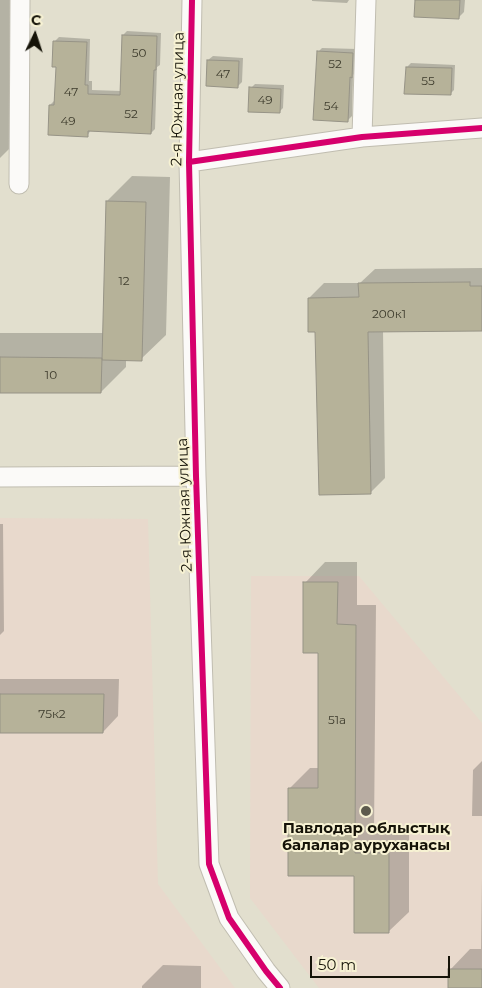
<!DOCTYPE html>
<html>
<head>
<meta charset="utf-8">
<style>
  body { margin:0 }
  #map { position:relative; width:482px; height:988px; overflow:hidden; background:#e2dfce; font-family:Montserrat,sans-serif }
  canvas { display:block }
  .north { position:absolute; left:10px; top:10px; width:50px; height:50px; -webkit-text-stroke:4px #f7f2d3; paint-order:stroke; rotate:4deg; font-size:14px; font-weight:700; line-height:20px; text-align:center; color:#151308 }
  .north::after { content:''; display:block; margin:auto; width:18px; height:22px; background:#151308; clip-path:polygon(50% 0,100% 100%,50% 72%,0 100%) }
  .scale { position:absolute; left:310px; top:956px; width:140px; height:22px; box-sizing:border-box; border:2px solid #151308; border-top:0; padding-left:6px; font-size:15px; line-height:18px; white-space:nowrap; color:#151308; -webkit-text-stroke:4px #f7f2d3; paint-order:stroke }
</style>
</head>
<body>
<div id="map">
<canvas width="482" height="988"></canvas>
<div class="north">С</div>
<div class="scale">50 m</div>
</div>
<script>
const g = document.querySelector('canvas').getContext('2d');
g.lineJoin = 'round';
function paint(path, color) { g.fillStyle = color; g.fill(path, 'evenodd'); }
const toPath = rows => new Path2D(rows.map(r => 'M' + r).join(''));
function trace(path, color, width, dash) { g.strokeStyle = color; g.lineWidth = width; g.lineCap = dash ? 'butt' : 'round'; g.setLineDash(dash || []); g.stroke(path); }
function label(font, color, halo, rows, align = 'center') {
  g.font = font + ' Montserrat,sans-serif'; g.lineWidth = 4; g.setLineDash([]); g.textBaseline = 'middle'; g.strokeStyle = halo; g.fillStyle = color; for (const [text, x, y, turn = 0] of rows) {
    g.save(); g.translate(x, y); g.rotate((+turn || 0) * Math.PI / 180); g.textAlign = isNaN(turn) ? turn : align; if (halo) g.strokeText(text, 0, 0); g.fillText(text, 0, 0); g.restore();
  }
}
paint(toPath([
  [0,518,148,519,158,884,235,988,0,988],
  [251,576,359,576,482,723,482,988,319,988,250,898]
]), '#e8d9cc');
paint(toPath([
  [0,0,24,0,23,135,0,158],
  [312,0,349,0,347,3,312,1],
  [416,0,465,0,464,12,459,17],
  [127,31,161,33,160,65,157,67,155,129,151,133,91,130,87,136,50,105,54,101,57,65,54,42,59,37,90,39,89,81,92,81,92,90,121,91,123,35],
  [322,48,357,49,356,72,353,75,352,116,348,120,318,52],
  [213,56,243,58,242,82,238,86,208,60],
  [411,63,455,65,454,90,450,94,407,67],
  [255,84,284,85,283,108,279,112,251,88],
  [132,176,170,177,166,335,141,359,126,359,126,367,101,392,0,391,0,333,104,333,107,201],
  [482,268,482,330,383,330,385,478,370,493,316,331,309,298,324,283,360,283,375,269],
  [0,524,3,524,4,631,0,635],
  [325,562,357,562,357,605,376,605,374,833,409,833,409,912,388,932,355,875,290,788,310,768,319,768,320,652,305,583],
  [0,679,119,679,118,716,103,732,0,732],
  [482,761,482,816,472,816,473,770],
  [482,878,482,988,449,988,450,970,470,949,481,949],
  [163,965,201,966,201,988,142,988,142,986]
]), '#0003');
const building = toPath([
  [415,0,460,0,459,19,414,17,415,0],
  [122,35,157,36,156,70,154,70,151,134,88,131,88,137,48,135,49,105,54,105,56,67,52,67,53,41,87,42,85,85,88,85,88,94,120,95,122,35],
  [317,51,353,53,352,78,350,77,348,122,313,120,317,51],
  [207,60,239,61,238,88,206,86,207,60],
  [406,67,452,68,451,95,404,94,406,67],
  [249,87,281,89,280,113,248,112,249,87],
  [106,201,146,202,142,361,102,360,106,201],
  [470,282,470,286,482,286,482,331,368,332,371,494,319,495,315,332,308,332,308,298,359,297,358,283,470,282],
  [0,357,102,358,101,393,0,393,0,357],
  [303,582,338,582,337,624,356,625,355,853,389,853,389,933,354,933,354,876,288,876,288,788,318,788,318,653,303,653,303,582],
  [0,694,104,694,103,733,0,733,0,694],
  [448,969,482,969,482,988,448,988,448,969]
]);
paint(building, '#b6b299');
trace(building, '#969386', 1);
const minor = toPath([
  [192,0,189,162,196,476,209,864,229,918,266,971,280,988],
  [362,137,366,0],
  [189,162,362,137,482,128],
  [19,184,20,0],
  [0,477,196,476]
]);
trace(minor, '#c0bdb0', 21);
trace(minor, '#fbfaf8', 19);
trace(toPath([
  [192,0,189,162,196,476,209,864,229,918,266,971,280,988],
  [189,162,362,137,482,128]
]), '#d6006c', 6);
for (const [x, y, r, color] of [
  [366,811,6,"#5d5a4d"]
]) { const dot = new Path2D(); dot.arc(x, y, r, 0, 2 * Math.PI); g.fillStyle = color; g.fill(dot); trace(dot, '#f7f2d3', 2); }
label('12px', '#3d3b2c', null, [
  ["50",139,53],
  ["52",335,64],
  ["47",223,74],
  ["55",428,81],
  ["47",71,92],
  ["49",265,100],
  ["54",331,106],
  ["52",131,114],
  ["49",68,121],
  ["12",124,281],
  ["200к1",389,314],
  ["10",51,375],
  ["75к2",52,714],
  ["51а",337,720]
]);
label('15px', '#151308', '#f7f2d3', [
  ["2-я Южная улица",178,99,-89],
  ["2-я Южная улица",185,505,-92]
]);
label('bold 15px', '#151308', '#f7f2d3', [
  ["Павлодар облыстық",366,829],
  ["балалар ауруханасы",366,846]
]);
</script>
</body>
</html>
